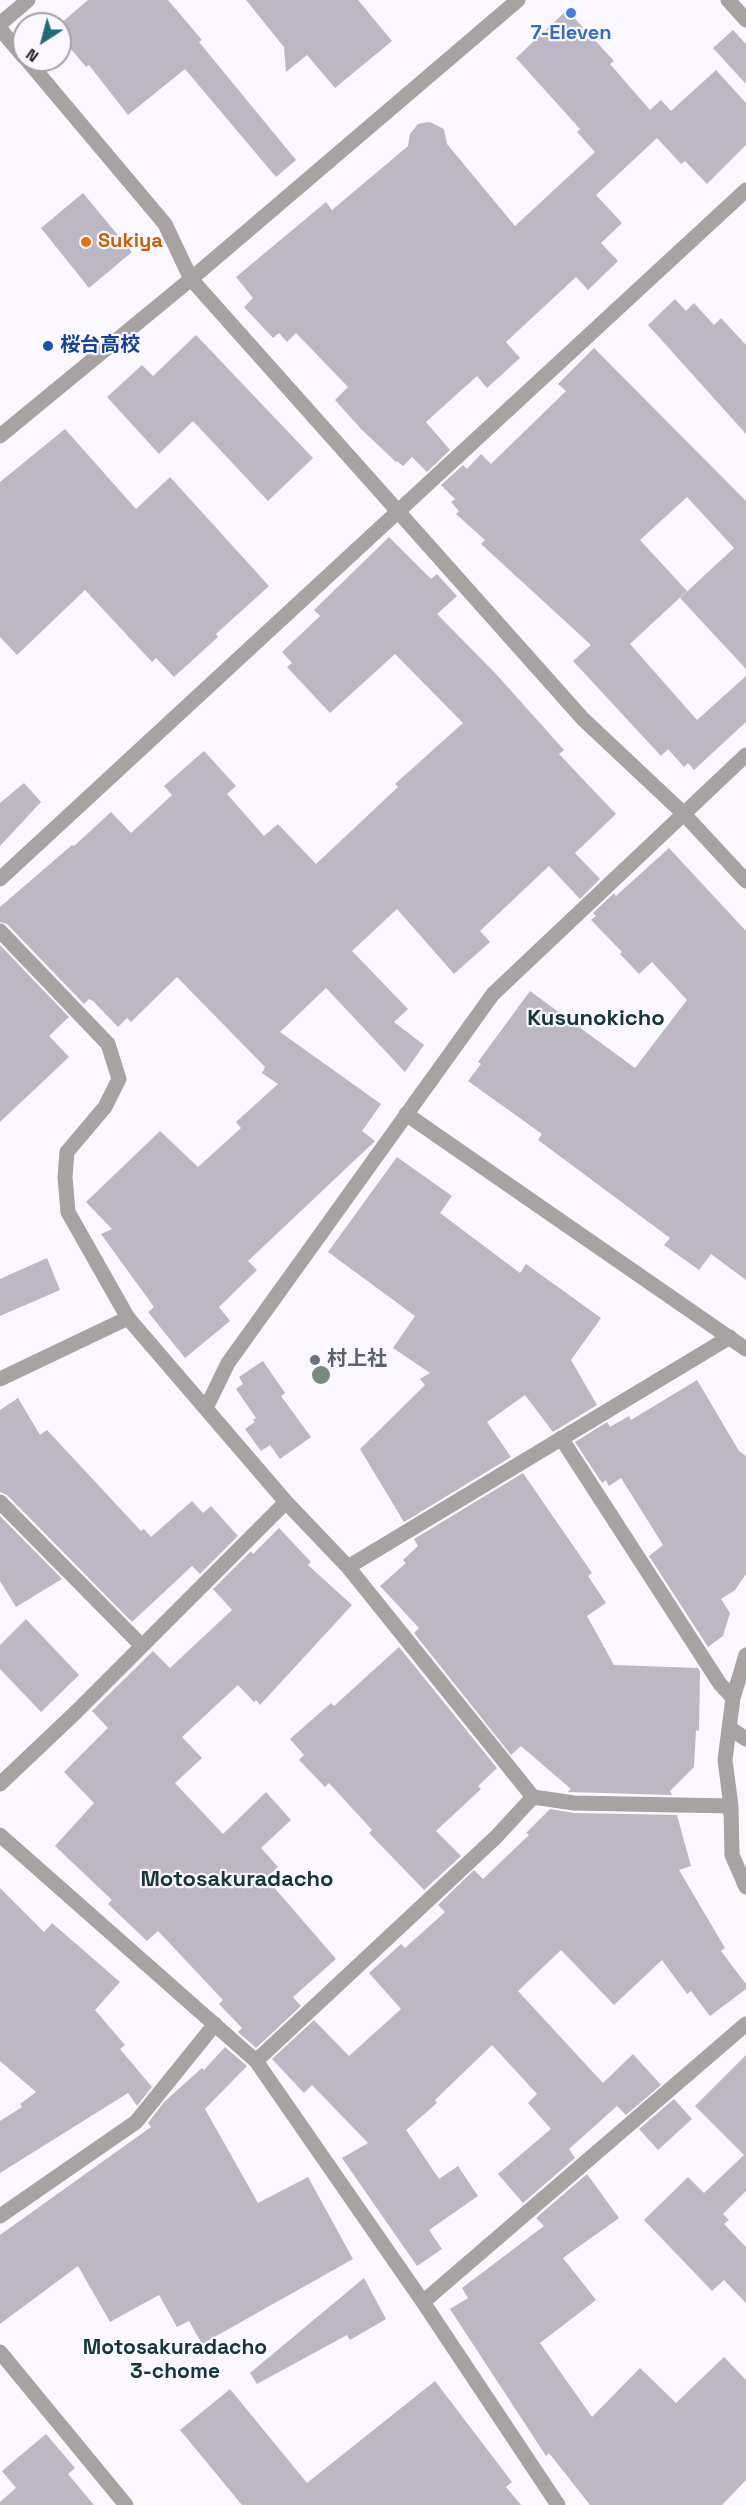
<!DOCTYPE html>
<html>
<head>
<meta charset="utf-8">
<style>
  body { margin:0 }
  #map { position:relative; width:746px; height:2505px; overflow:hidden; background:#faf7fe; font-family:"Space Grotesk",sans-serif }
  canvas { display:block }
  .north { position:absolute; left:12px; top:12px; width:60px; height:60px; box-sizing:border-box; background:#faf7fe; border:2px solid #a4a1a7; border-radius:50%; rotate:216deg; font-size:16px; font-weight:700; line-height:24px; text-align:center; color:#232125 }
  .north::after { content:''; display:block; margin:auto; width:21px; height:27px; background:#216a76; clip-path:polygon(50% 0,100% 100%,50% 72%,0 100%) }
</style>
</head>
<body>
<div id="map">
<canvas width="746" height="2505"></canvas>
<div class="north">N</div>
</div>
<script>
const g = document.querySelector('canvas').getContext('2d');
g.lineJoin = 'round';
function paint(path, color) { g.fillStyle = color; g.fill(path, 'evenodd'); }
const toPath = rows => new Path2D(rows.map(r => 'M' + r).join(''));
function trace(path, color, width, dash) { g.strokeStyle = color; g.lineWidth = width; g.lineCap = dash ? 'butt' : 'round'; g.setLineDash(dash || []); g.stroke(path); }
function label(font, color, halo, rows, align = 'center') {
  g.font = font + ' "Space Grotesk","Noto Sans JP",sans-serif'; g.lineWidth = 4.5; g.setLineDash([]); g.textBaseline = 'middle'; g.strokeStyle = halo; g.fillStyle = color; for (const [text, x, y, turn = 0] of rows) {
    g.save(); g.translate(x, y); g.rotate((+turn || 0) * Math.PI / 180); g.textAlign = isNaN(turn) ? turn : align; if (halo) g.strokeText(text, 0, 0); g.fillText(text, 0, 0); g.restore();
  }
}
paint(toPath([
  [88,0,168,0,202,40,199,42,296,160,276,177,185,69,128,115,89,65,86,67,60,36,60,24],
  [246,0,358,0,392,41,335,88,307,55,286,72,284,47],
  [567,10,614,61,610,64,650,110,661,100,671,111,716,70,746,103,746,145,707,184,685,161,681,164,657,138,596,195,622,223,601,243,618,261,588,290,576,277,506,342,520,358,487,388,477,376,426,422,450,450,427,472,412,457,403,466,397,461,396,462,361,429,335,400,348,387,296,333,287,342,279,333,273,338,244,307,253,298,236,277,326,202,332,210,408,146,410,134,418,124,422,123,430,122,444,129,447,144,515,226,595,152,577,132,580,129,516,58],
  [733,30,746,44,746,84,713,48],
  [83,193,132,252,89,288,41,228],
  [675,299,686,311,694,303,714,325,721,318,746,345,746,434,648,325],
  [196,335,313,458,268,501,193,421,159,454,107,397,142,365,153,376],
  [594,348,746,501,746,669,680,598,734,548,687,497,640,540,687,591,630,644,697,720,746,676,746,722,694,770,688,763,684,767,668,749,661,756,573,661,591,645,481,544,485,540,456,514,459,511,451,502,455,499,441,485,463,465,467,469,481,454,491,464,566,391,558,384],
  [65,429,136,509,170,477,269,586,216,634,218,637,174,677,156,658,152,662,85,590,17,655,0,637,0,482],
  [389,537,431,579,437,574,457,596,437,614,496,674,564,750,559,754,616,814,575,853,600,879,580,899,549,866,480,931,490,942,454,974,397,909,352,951,408,1009,394,1022,424,1045,405,1072,326,988,280,1032,381,1104,362,1131,375,1141,248,1261,257,1270,219,1307,230,1321,185,1358,148,1312,154,1307,101,1234,112,1229,86,1202,160,1131,198,1167,241,1128,236,1122,278,1084,262,1073,265,1067,177,977,131,1022,127,1018,118,1027,93,1001,89,999,84,1004,7,924,0,922,0,907,72,845,74,846,111,812,131,833,172,795,164,786,204,751,236,786,227,794,264,836,278,824,316,864,398,787,395,784,463,723,395,654,330,713,287,667,292,663,282,652,320,616,314,610],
  [24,783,41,802,0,846,0,803],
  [669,848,746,931,746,1280,711,1254,699,1270,664,1245,670,1238,538,1140,542,1134,468,1081,481,1064,478,1062,530,991,635,1068,687,1000,652,962,639,974,620,954,622,952,591,920,596,916,593,913,614,893,616,896],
  [0,945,69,1017,49,1036,69,1057,0,1122],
  [397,1157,452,1196,440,1213,520,1273,526,1264,601,1318,571,1360,597,1405,553,1432,525,1395,487,1422,511,1457,404,1522,360,1449,425,1385,420,1379,430,1373,393,1348,415,1316,328,1252],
  [47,1258,60,1290,0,1316,0,1279],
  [263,1361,285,1393,281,1396,311,1437,280,1459,270,1445,261,1451,245,1429,255,1422,253,1420,256,1418,236,1389,243,1384,239,1377],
  [697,1380,739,1451,746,1456,746,1574,735,1590,721,1599,730,1613,723,1636,708,1647,649,1556,663,1545,621,1478,609,1486,606,1480,602,1483,575,1442,607,1422,610,1427,629,1416,631,1420],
  [18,1398,40,1435,47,1430,141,1531,144,1529,151,1537,192,1501,203,1513,211,1506,238,1536,200,1574,192,1566,132,1622,7,1495,0,1492,0,1410],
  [523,1473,592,1573,588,1576,606,1603,587,1616,614,1665,698,1668,700,1672,699,1731,696,1730,694,1767,670,1791,672,1795,568,1792,571,1789,521,1746,511,1755,414,1633,419,1628,380,1586,406,1563,403,1560,418,1546,414,1539],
  [0,1516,62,1579,16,1607,0,1581],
  [279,1528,311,1562,308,1565,352,1605,260,1705,256,1700,254,1702,238,1685,182,1737,202,1758,175,1783,223,1834,266,1792,291,1820,261,1848,278,1867,266,1878,336,1959,293,1997,301,2006,256,2048,238,2032,242,2028,219,2004,223,2000,158,1931,147,1941,108,1904,112,1900,55,1846,94,1803,64,1772,108,1728,92,1711,153,1651,170,1668,232,1610,213,1589,251,1551,253,1554],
  [26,1619,79,1675,41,1712,0,1669,0,1645],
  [399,1647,497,1768,478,1786,481,1789,436,1831,461,1856,424,1890,369,1833,372,1830,329,1783,325,1787,299,1760,304,1755,290,1739,331,1703,334,1706],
  [550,1809,574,1813,677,1815,691,1866,679,1870,725,1948,721,1951,746,1984,746,1989,710,2016,691,1991,687,1994,662,1960,614,2005,561,1950,518,1991,603,2083,633,2054,661,2085,626,2115,617,2106,569,2149,575,2158,523,2203,498,2174,551,2129,528,2103,537,2094,492,2045,435,2100,437,2103,406,2130,439,2179,458,2166,478,2196,429,2230,442,2249,417,2266,342,2158,368,2143,312,2085,304,2093,272,2059,314,2020,349,2056,401,2009,369,1973,401,1944,405,1948,445,1912,438,1905,474,1870,483,1879,529,1835,526,1833],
  [0,1888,44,1932,52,1923,120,1982,95,2010,125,2045,120,2049,152,2087,137,2106,128,2093,0,2173,0,2121,22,2107,20,2104,36,2092,0,2061],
  [225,2047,247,2066,205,2109,258,2203,308,2177,353,2259,202,2344,189,2321,177,2327,159,2295,110,2322,78,2266,0,2324,0,2235,151,2127,148,2123,164,2102,202,2068,204,2070],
  [746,2055,746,2191,723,2214,729,2220,724,2224,746,2247,746,2303,724,2280,712,2291,644,2220,688,2177,704,2193,744,2155,695,2106],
  [674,2099,692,2119,658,2150,639,2129],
  [587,2174,619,2218,563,2258,596,2300,540,2343,592,2417,640,2368,676,2403,724,2357,746,2380,746,2480,722,2505,590,2505,549,2453,546,2456,450,2309,468,2298,462,2288,544,2226,536,2218],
  [364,2278,386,2319,350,2340,347,2335,257,2384,250,2373],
  [435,2381,512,2482,506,2487,521,2505,242,2505,180,2430,230,2389,307,2483],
  [46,2434,75,2468,68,2474,94,2505,0,2505,0,2502,16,2488,2,2471]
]), '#bdb7c4');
trace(toPath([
  [728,0,746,20],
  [0,24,28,0],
  [0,29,24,57],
  [27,60,165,224,191,279,583,719,683,813,746,881],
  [0,436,191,279,518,0],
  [0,879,746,190],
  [0,931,108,1044,119,1079,105,1107,67,1152,65,1177,68,1212,128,1318,286,1502,348,1567,533,1797,574,1803,731,1806,730,1812],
  [406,1114,746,1349],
  [0,1379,128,1318],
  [206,1408,228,1363,493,994,746,755],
  [561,1438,720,1684,733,1698],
  [0,1502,141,1645],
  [348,1567,730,1337],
  [746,1655,733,1698,725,1760,731,1806,732,1855,746,1887],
  [730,1728,746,1739],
  [0,1784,76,1712,286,1502],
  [0,1835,256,2061,423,2302,558,2505],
  [256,2061,496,1837,533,1797],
  [0,2216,136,2122,215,2024],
  [423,2302,746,2024],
  [0,2352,126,2505]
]), '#a9a2a3', 15);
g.fillStyle = '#778b7e';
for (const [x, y] of [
  [321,1375]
]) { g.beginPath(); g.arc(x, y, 9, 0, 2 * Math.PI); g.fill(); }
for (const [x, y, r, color] of [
  [571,13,6,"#3f7fe0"],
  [86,242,6,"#e8710a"],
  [48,346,6,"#1a4fb4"],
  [315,1360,6,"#6b7280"]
]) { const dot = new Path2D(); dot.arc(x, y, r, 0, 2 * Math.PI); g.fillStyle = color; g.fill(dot); trace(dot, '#faf7fe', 2); }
label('bold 20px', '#366cbe', '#faf7fe', [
  ["7-Eleven",571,34]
]);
label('bold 20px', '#c56008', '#faf7fe', [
  ["Sukiya",98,242]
], 'left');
label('bold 20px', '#164399', '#faf7fe', [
  ["桜台高校",60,346]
], 'left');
label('bold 20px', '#5b616d', '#faf7fe', [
  ["村上社",327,1360]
], 'left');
label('bold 21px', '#15363c', '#faf7fe', [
  ["Motosakuradacho",175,2348],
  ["3-chome",175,2372]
]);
label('bold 22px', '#15363c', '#faf7fe', [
  ["Kusunokicho",596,1019],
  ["Motosakuradacho",237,1880]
]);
</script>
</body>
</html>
